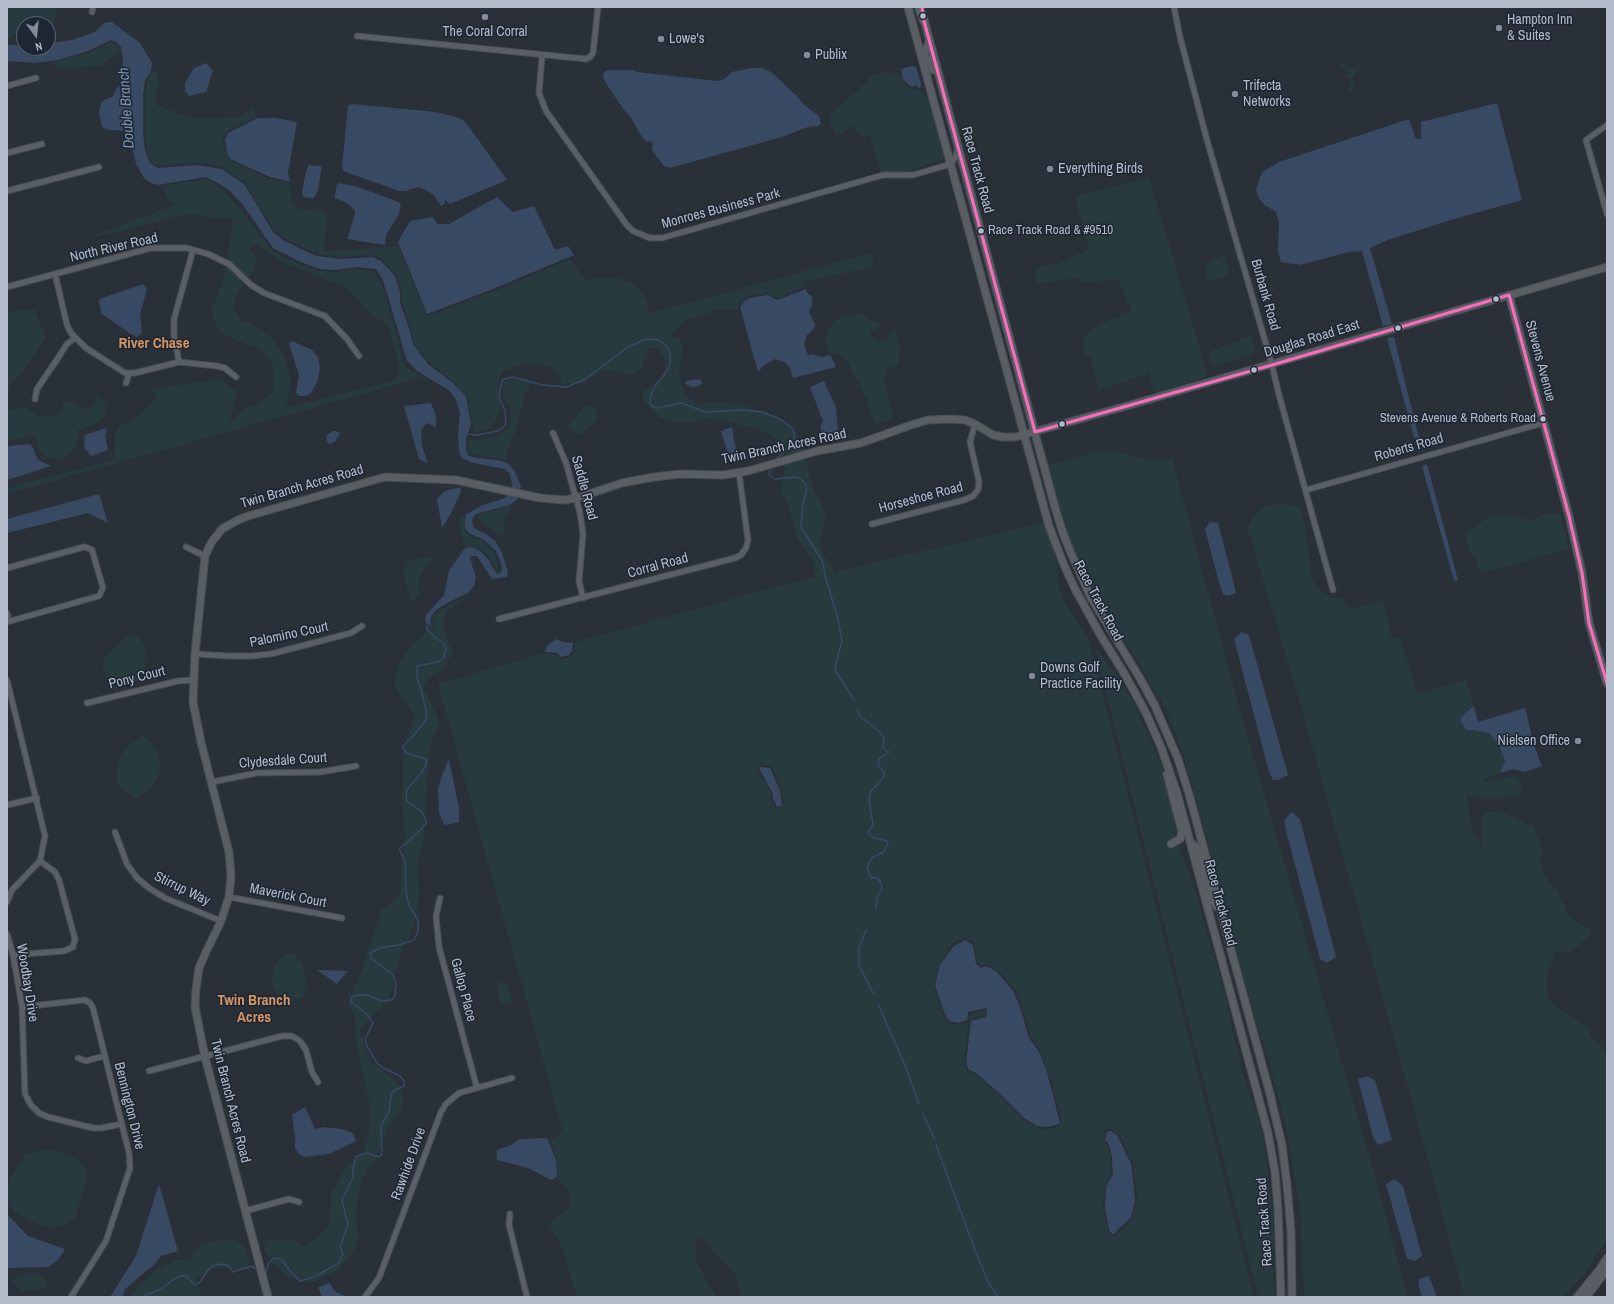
<!DOCTYPE html>
<html>
<head>
<meta charset="utf-8">
<style>
  body { margin:0 }
  #map { position:relative; width:1614px; height:1304px; overflow:hidden; background:#2a3038; font-family:"Archivo Narrow",sans-serif }
  canvas { display:block }
  .frame { position:absolute; inset:0; border:8px solid #b4bcc9; pointer-events:none }
  .north { position:absolute; left:16px; top:16px; width:40px; height:40px; box-sizing:border-box; background:#1d2633; border:1px solid #59626f; border-radius:50%; rotate:165deg; font-size:11px; font-weight:700; line-height:16px; text-align:center; color:#b4bcc9 }
  .north::after { content:''; display:block; margin:auto; width:14px; height:18px; background:#848b96; clip-path:polygon(50% 0,100% 100%,50% 72%,0 100%) }
</style>
</head>
<body>
<div id="map">
<canvas width="1614" height="1304"></canvas>
<div class="frame"></div>
<div class="north">N</div>
</div>
<script>
const g = document.querySelector('canvas').getContext('2d');
g.lineJoin = 'round';
function paint(path, color) { g.fillStyle = color; g.fill(path, 'evenodd'); }
const toPath = rows => new Path2D(rows.map(r => 'M' + r).join(''));
function trace(path, color, width, dash) { g.strokeStyle = color; g.lineWidth = width; g.lineCap = dash ? 'butt' : 'round'; g.setLineDash(dash || []); g.stroke(path); }
function label(font, color, halo, rows, align = 'center') {
  g.font = font + ' "Archivo Narrow",sans-serif'; g.lineWidth = 3; g.setLineDash([]); g.textBaseline = 'middle'; g.strokeStyle = halo; g.fillStyle = color; for (const [text, x, y, turn = 0] of rows) {
    g.save(); g.translate(x, y); g.rotate((+turn || 0) * Math.PI / 180); g.textAlign = isNaN(turn) ? turn : align; if (halo) g.strokeText(text, 0, 0); g.fillText(text, 0, 0); g.restore();
  }
}
paint(toPath([
  [13,7,56,7,54,25,48,29,48,24,24,24,24,33,16,32,7,41,7,10],
  [111,42,115,43,119,48,119,51,117,52,101,66,59,68,52,63,89,53],
  [1343,61,1347,62,1346,66,1357,69,1358,65,1361,66,1358,73,1355,72,1351,80,1355,82,1351,91,1350,92,1347,88,1351,86,1349,78,1345,78,1344,76,1348,75,1346,68,1342,69,1341,63],
  [153,70,156,71,159,81,156,96,158,106,191,118,240,117,252,107,257,116,227,131,223,139,223,146,228,160,270,179,290,184,292,203,299,209,327,211,324,251,398,246,426,314,428,316,494,291,570,259,585,280,612,277,631,282,643,294,649,307,646,309,651,313,870,253,875,266,804,282,805,287,777,298,767,293,749,296,742,300,738,306,738,309,719,309,685,321,670,336,679,339,683,346,679,376,685,396,696,403,734,403,766,412,784,420,795,431,803,452,782,458,774,437,757,429,711,418,691,423,672,422,658,417,645,402,642,393,663,375,666,361,658,348,648,348,641,370,632,374,605,370,600,372,585,383,562,384,560,374,549,366,535,364,521,365,504,371,499,379,501,400,498,417,492,426,483,431,473,432,473,424,467,395,453,381,429,362,414,343,411,327,402,303,402,292,397,276,382,259,373,255,341,257,318,254,299,246,284,238,274,230,246,184,222,167,197,162,173,165,159,165,151,161,147,150,145,133,145,96,147,81],
  [888,71,901,76,902,81,908,87,919,90,931,99,947,157,903,173,881,173,870,136,862,136,853,126,836,136,828,116,869,80,869,76],
  [1149,177,1208,376,1154,394,1149,373,1096,391,1098,386,1090,356,1087,354,1084,355,1083,340,1090,331,1101,324,1132,311,1118,279,1089,282,1082,282,1076,278,1037,284,1034,271,1042,265,1057,264,1089,249,1075,197],
  [206,179,213,182,224,192,242,211,272,250,286,259,320,271,335,272,359,269,372,271,377,276,386,296,405,367,423,377,7,494,7,488,112,460,116,448,114,440,116,433,120,424,130,423,140,414,157,396,149,389,221,379,237,392,230,422,235,420,242,409,261,402,272,393,274,378,273,365,263,351,222,334,215,323,211,311,224,279,226,265,245,283,237,292,234,308,241,321,249,322,275,340,286,361,291,381,289,393,286,403,291,407,392,381,397,377,400,370,389,326,372,315,345,287,281,262,256,243,249,249,257,259,251,275,248,279,227,261,233,218,213,218,194,214,172,217,132,229,73,241,89,237,177,204,171,202,161,186],
  [1225,254,1230,275,1208,281,1205,265],
  [27,308,28,311,34,309,46,337,22,373,11,383,8,393,9,410,24,407,41,417,53,416,61,411,64,402,69,401,76,405,87,409,94,405,97,396,105,401,105,416,97,423,77,431,78,438,74,450,65,457,57,460,47,457,42,453,37,446,36,437,31,435,19,439,7,440,7,314],
  [862,313,868,320,880,322,879,327,869,333,876,340,882,340,887,339,891,331,896,331,900,347,899,365,887,369,884,381,893,417,886,422,875,423,866,398,845,357,830,353,826,343,827,333,834,321,840,317],
  [1252,335,1255,354,1213,367,1209,352],
  [519,377,532,381,524,397,523,405,519,413,518,425,506,453,507,461,502,459,470,454,468,450,468,440,478,440,495,437,509,428,511,411,502,394,503,383],
  [594,405,598,414,596,421,582,434,577,435,568,426,583,408],
  [1097,451,1120,452,1142,459,1161,461,1172,458,1237,700,1382,1201,1407,1297,1304,1297,1300,1210,1287,1131,1266,1049,1259,1034,1191,780,1180,745,1166,710,1135,657,1117,631,1102,605,1094,598,1088,586,1089,580,1077,560,1062,518,1048,465],
  [805,457,811,483,826,513,820,544,823,554,835,572,1046,522,1056,557,1058,585,1065,602,1088,639,1098,675,1254,1297,741,1297,736,1276,701,1237,696,1244,696,1261,716,1297,575,1297,576,1293,559,1240,552,1231,550,1227,552,1220,568,1209,570,1197,569,1192,558,1179,557,1159,550,1140,563,1132,438,684,544,653,556,655,561,659,570,657,574,652,575,642,816,576,813,562,797,538,787,500,780,492,785,468,783,463],
  [761,765,771,766,777,778,784,801,783,807,776,809,770,796,771,793,758,771,758,767],
  [965,938,975,943,977,963,981,965,989,964,997,969,1015,990,1022,1006,1031,1037,1040,1051,1053,1086,1062,1122,1056,1127,1046,1130,1036,1127,1023,1120,997,1093,974,1074,968,1071,964,1064,969,1020,985,1015,985,1010,970,1014,968,1022,958,1025,949,1023,942,1013,934,985,939,964,952,944],
  [1107,1129,1112,1129,1118,1134,1126,1148,1129,1156,1133,1161,1137,1199,1133,1219,1125,1227,1120,1231,1116,1236,1111,1236,1108,1231,1103,1208,1105,1187,1111,1174,1110,1157,1107,1146,1104,1140,1105,1131],
  [1283,503,1300,507,1307,536,1312,578,1316,586,1332,598,1343,597,1346,607,1353,608,1383,600,1392,639,1400,637,1416,689,1420,693,1466,680,1474,706,1466,712,1466,730,1473,730,1489,733,1499,745,1505,761,1500,773,1491,776,1481,781,1498,780,1513,776,1519,778,1522,791,1517,796,1494,798,1466,796,1473,832,1483,848,1481,826,1484,812,1502,812,1533,826,1540,843,1542,853,1540,857,1544,874,1552,887,1557,889,1568,914,1577,923,1589,928,1592,934,1572,951,1559,953,1555,951,1546,983,1548,997,1556,1006,1590,1028,1590,1035,1607,1053,1607,1240,1585,1273,1563,1297,1464,1297,1436,1188,1302,710,1247,527,1260,509,1268,506],
  [513,504,509,510,504,521,505,531,499,535,486,527,476,516],
  [1549,513,1561,515,1569,549,1480,574,1474,554,1470,554,1465,533,1488,517,1505,514,1531,521,1539,516],
  [464,515,463,528,469,536,482,541,494,552,498,565,498,571,490,559,482,550,474,546,465,546,460,529,461,516],
  [435,556,421,574,418,584,420,593,412,603,403,574,408,560],
  [469,595,463,601,447,610,443,627,453,653,441,671,428,678,424,688,440,722,430,744,423,846,417,866,419,889,418,911,410,936,405,944,400,955,389,999,360,1030,370,1061,396,1080,404,1097,400,1112,389,1127,376,1158,367,1169,358,1192,356,1216,358,1238,353,1252,340,1269,311,1283,289,1278,273,1264,264,1250,268,1240,294,1240,302,1247,322,1233,330,1221,331,1193,337,1184,347,1165,363,1154,368,1136,371,1111,357,1047,355,1016,348,1002,362,969,382,909,392,903,400,894,402,874,400,867,405,844,402,799,403,771,402,753,415,717,402,699,394,684,397,668,409,648,426,632,425,624,434,629,435,627,432,622,433,617,437,612,450,604],
  [139,636,145,646,145,661,142,678,130,685,113,690,103,671,104,657,126,637],
  [1095,648,1118,676,1136,708,1162,765,1164,780,1172,805,1178,843,1194,887,1231,1016,1231,1026,1246,1084,1259,1118,1264,1142,1269,1182,1273,1222,1274,1297,1258,1297],
  [143,736,149,739,155,748,161,765,157,780,147,793,136,799,117,784,117,773,119,758,126,747],
  [284,954,295,955,302,964,307,981,303,997,292,1000,277,993,272,982,273,967],
  [504,982,508,983,512,1002,511,1004,504,1006,501,1005,496,986,498,983],
  [47,1149,70,1155,83,1164,86,1172,86,1183,75,1218,66,1225,53,1228,37,1224,13,1211,7,1194,9,1180,25,1154],
  [231,1239,244,1244,248,1259,248,1269,236,1270,221,1267,205,1273,196,1280,201,1297,132,1297,132,1293,139,1285,160,1268,175,1260,189,1260,199,1246,217,1241],
  [24,1274,40,1275,46,1278,46,1286,39,1289,22,1291,12,1281,17,1276]
]), '#273a3e');
paint(toPath([
  [112,22,140,43,152,63,151,72,145,80,143,96,143,133,145,150,150,163,158,168,197,165,222,169,245,185,273,232,283,240,299,248,317,256,341,259,373,257,381,261,395,276,400,293,400,303,409,328,413,344,428,364,452,382,466,396,471,425,466,438,466,450,468,455,472,457,502,461,509,464,515,472,521,487,517,500,509,505,476,514,473,517,472,522,474,528,486,534,496,542,502,553,508,572,507,577,492,579,477,556,471,556,470,558,476,578,474,586,468,593,449,602,436,610,431,616,430,622,433,627,427,623,425,620,427,614,444,595,449,571,464,549,468,547,474,548,481,552,489,560,496,573,498,574,501,572,502,568,500,560,496,551,483,539,470,534,465,528,465,520,466,514,472,511,481,506,505,498,512,486,510,474,504,469,470,462,462,458,459,452,458,434,460,412,456,400,450,391,417,371,407,361,383,280,376,269,358,267,335,270,320,269,303,263,273,248,243,205,230,191,216,182,206,177,157,185,149,182,144,178,136,164,131,140,127,131,109,130,102,127,100,118,99,111,102,101,113,96,116,89,123,83,123,61,121,47,116,42,111,40,88,51,58,60,34,63,7,61,7,45,24,45,24,48,48,48,48,43,72,40,95,32,104,23],
  [206,63,213,71,206,92,189,96,185,91,185,83,194,68],
  [912,66,916,67,921,84,920,88,917,87,916,84,914,87,910,86,903,79,901,69],
  [752,68,762,68,771,72,798,97,803,104,819,116,821,124,818,126,808,127,782,137,670,168,664,166,654,153,652,149,653,143,650,141,646,142,640,134,630,116,624,110,605,82,603,76,604,72,608,70,633,70,637,72,718,81,724,79,732,72],
  [1497,103,1522,200,1454,219,1388,240,1370,248,1392,324,1383,326,1362,251,1349,252,1300,265,1281,262,1278,251,1279,222,1276,212,1263,204,1258,197,1256,189,1262,172,1279,162,1409,119,1416,139,1421,139,1421,122],
  [351,104,436,112,459,118,463,120,470,128,507,180,450,204,445,200,445,204,441,206,433,194,419,187,405,191,399,191,346,172,343,170,342,166,348,106],
  [258,118,275,118,297,122,288,173,290,182,270,177,230,159,227,153,225,140,228,133],
  [309,165,321,166,321,171,318,190,314,198,312,198,303,197,302,192,306,171],
  [340,183,358,187,396,201,401,204,399,214,386,235,385,245,347,239,355,214,355,210,345,202,334,198,337,185],
  [497,197,513,212,534,206,555,250,568,246,574,255,493,289,427,314,398,242,410,221,433,217,437,224,449,224],
  [143,284,147,289,140,315,142,333,137,337,131,334,106,317,101,313,99,299],
  [806,289,808,294,812,296,812,306,809,312,816,326,807,335,804,344,808,356,810,354,822,357,830,355,836,367,793,378,790,368,784,362,775,359,764,365,758,372,740,307,744,301,750,298,767,295,777,300],
  [1394,337,1422,450,1418,452,1387,338],
  [290,342,294,342,312,350,318,357,320,369,318,380,311,393,306,396,299,396,296,393,299,375,289,344],
  [700,379,702,384,699,386,692,387,685,384,686,381],
  [824,381,836,408,838,432,823,436,820,427,823,421,810,387],
  [431,403,436,416,436,427,427,423,421,430,422,446,428,464,419,459,404,406],
  [732,427,734,441,738,454,729,457,721,431],
  [106,428,107,431,105,434,108,450,91,456,86,450,84,444,85,435],
  [333,431,336,431,340,433,335,442,329,444,327,443,326,437,327,435],
  [30,444,33,448,38,460,51,466,7,480,7,447,10,446],
  [1427,464,1458,580,1454,581,1422,466],
  [460,487,461,492,450,515,442,528,437,499,445,491],
  [99,494,108,523,88,513,7,533,7,519],
  [1210,522,1218,523,1234,584,1236,593,1227,596,1223,594,1219,583,1205,529],
  [1241,632,1249,635,1288,775,1278,780,1273,780,1269,772,1234,639],
  [556,639,563,642,573,643,572,651,569,655,561,657,557,653,545,652,547,646],
  [1474,706,1478,722,1525,708,1535,748,1542,766,1525,772,1514,769,1500,773,1505,761,1499,745,1489,733,1473,730,1466,730,1460,720,1466,712],
  [449,759,459,808,459,822,444,825,439,813,438,790,441,778],
  [760,767,770,768,771,770,780,791,782,806,777,807,772,796,773,794,760,770],
  [1292,812,1300,819,1336,957,1327,963,1320,959,1286,831,1284,820],
  [965,940,973,945,976,964,981,968,986,966,996,971,1013,991,1020,1007,1029,1038,1039,1052,1047,1072,1060,1123,1056,1125,1046,1127,1037,1126,1024,1118,998,1092,975,1072,969,1070,966,1063,971,1021,986,1017,987,1008,968,1012,967,1020,958,1023,949,1021,944,1012,935,985,940,965,954,946],
  [317,970,348,971,337,984],
  [1367,1076,1375,1080,1392,1140,1378,1145,1373,1137,1358,1079],
  [305,1107,315,1129,324,1127,341,1129,353,1133,356,1141,329,1154,305,1157,299,1154,295,1148,295,1136,292,1115],
  [1109,1131,1111,1131,1117,1135,1124,1149,1127,1157,1131,1162,1135,1200,1131,1218,1118,1229,1115,1234,1112,1234,1109,1230,1105,1208,1106,1187,1113,1174,1112,1157,1109,1145,1105,1140,1107,1132],
  [547,1138,556,1160,557,1177,551,1180,528,1168,497,1160,497,1150,509,1146,520,1139],
  [1394,1179,1403,1186,1422,1256,1415,1261,1407,1259,1386,1184],
  [159,1184,178,1251,161,1256,156,1263,125,1289,122,1297,110,1297,136,1256],
  [7,1214,28,1236,65,1249,58,1260,48,1267,7,1268],
  [1429,1276,1434,1289,1437,1297,1422,1297,1419,1287,1419,1279],
  [330,1283,334,1291,347,1297,322,1297,318,1287]
]), '#384963');
trace(toPath([
  [466,434,477,435,498,431,506,425,505,411,499,397,502,380,512,377,543,385,566,387,584,380,628,347,646,339,658,340,667,346,670,353,670,364,667,371,655,386,651,395,650,403,653,407,657,408,682,403,705,412,744,410,761,412,773,416,783,421,792,428,795,435,793,443,776,459],
  [771,468,769,475,775,479,797,477,804,482,807,489,803,504,801,527,823,562,825,576,837,615,842,641,837,659,835,670,854,700],
  [857,708,859,715,880,732,884,738,883,748,889,752,879,759,878,765,884,772,884,777,870,792,869,800,873,825,869,831,869,834,874,838,887,841,888,844,884,852,873,857,869,863,867,869,871,878,877,878,880,881,882,888,877,897,876,909],
  [866,930,859,948,859,965,873,993],
  [878,1004,905,1065,919,1104],
  [923,1114,935,1140],
  [936,1145,975,1250,988,1282,998,1297],
  [265,1271,266,1272,269,1263,274,1258,281,1259,291,1272,300,1281,314,1277,339,1263,343,1254,340,1247,348,1225,342,1200,353,1177,353,1169,356,1157,360,1155,367,1153,379,1157,382,1154,381,1126,389,1111,391,1095,393,1091,404,1086,404,1081,400,1076,383,1068,377,1063,367,1046,365,1039,373,1023,366,1013,351,1002,352,997,357,995,367,995,382,1001,391,1000,395,996,396,984,393,975,371,958,370,953,380,948,399,945,414,940,418,932,418,920,409,905,406,892,405,861,399,849,418,833,427,822,422,812,407,801,406,794,408,788,420,775,426,765,426,759,406,753,402,747,412,737,426,720,427,714,420,686,417,678,417,666,438,662,444,657,446,647,443,643,433,636,427,629,428,622],
  [141,1297,157,1291,179,1276,186,1276,195,1285,200,1282,209,1269,213,1266,221,1264,228,1265,233,1272,251,1266,257,1269]
]), '#384963', 1.5);
const street = toPath([
  [1174,7,1180,37,1207,140,1272,365,1279,395,1333,590],
  [92,12,93,7],
  [357,36,586,59,590,57,593,53,598,7],
  [542,56,539,93,546,111,626,224,633,231,650,238,662,238,883,175,913,175,951,164,956,156,958,148],
  [7,86,36,78],
  [1607,125,1586,140,1607,214],
  [7,153,42,144],
  [7,191,99,167],
  [55,274,67,325,71,333,86,348,125,373,135,373,179,362,217,366,225,368,236,377],
  [7,287,151,248,187,248,208,254,229,264,251,285,264,293,325,316,347,339,359,356],
  [179,362,174,335,174,319,193,250],
  [126,383,129,374],
  [35,399,37,389,56,361,67,344,75,338],
  [553,433,566,463,580,513,583,534,579,581,583,598],
  [1306,490,1543,423],
  [872,524,964,500,973,496,978,490,979,482,970,442,975,424],
  [186,547,205,556],
  [7,568,84,547,88,548,92,550,103,588,99,596,7,622],
  [7,613,9,621],
  [499,619,735,558,741,555,746,548,748,540,739,473],
  [195,654,230,656,251,656,271,654,351,633,362,626],
  [7,680,45,836,40,861,12,890,7,902],
  [87,703,178,681,194,680],
  [212,782,257,773,320,772,356,766],
  [7,805,37,798],
  [115,832,127,864,137,878,149,888,165,898,221,921],
  [229,897,342,918],
  [440,898,436,916,439,947,477,1088],
  [7,934,13,955,18,983,22,1007,25,1094,31,1105,39,1113,48,1117,93,1128,101,1128,122,1124],
  [13,955,64,951,73,947,75,939,59,880,55,872,40,861],
  [22,1007,85,1000,90,1003,93,1008,129,1153,130,1168,106,1241,71,1297],
  [78,1058,86,1061,104,1056],
  [149,1071,282,1036,292,1036,300,1041,306,1050,312,1072,318,1082],
  [245,1211,289,1199,299,1202],
  [510,1214,509,1225,527,1297],
  [365,1297,379,1278,441,1112,446,1104,459,1093,512,1078]
]);
const secondary = toPath([
  [908,7,1049,526,1064,565,1075,589,1101,636,1124,673,1146,713,1161,747,1177,793,1268,1133,1275,1172,1278,1209,1281,1297],
  [923,16,1056,511,1063,533,1071,553,1090,596,1141,680,1155,706,1178,759,1189,794,1270,1094,1282,1145,1287,1185,1291,1231,1292,1297],
  [929,41,926,51,921,54,929,60,933,70],
  [1509,295,1569,516,1582,573,1589,623,1607,683],
  [1167,774,1182,832,1180,839,1171,844],
  [1190,842,1197,848,1212,900,1217,907],
  [268,1297,205,1057,195,1007,196,989,199,968,206,952,221,921,229,897,231,875,229,852,201,742,193,702,195,654,205,556,211,543,222,529,236,521,248,516,385,477,456,480,540,498,565,500,580,497,622,483,654,477,681,474,723,475,748,471,817,451,861,443,911,425,928,420,950,419,965,420,975,424,993,435,1003,437,1015,437,1116,409,1607,267],
  [1577,1297,1600,1269,1607,1258],
  [1586,1297,1607,1270]
]);
const primary = toPath([
  [919,7,924,21]
]);
trace(street, '#484c53', 7);
trace(secondary, '#484c53', 9);
trace(primary, '#484c55', 10);
trace(street, '#5a5e66', 5);
trace(secondary, '#595d64', 7);
trace(primary, '#5c6168', 8);
trace(toPath([
  [922,7,924,21,1035,432,1272,365,1509,295,1569,516,1582,573,1589,623,1607,683]
]), '#fb6dba', 3);
for (const [x, y, r, color] of [
  [923,16,3.5,"#b4bcc9"],
  [485,17,4,"#848b96"],
  [1499,28,4,"#848b96"],
  [661,39,4,"#848b96"],
  [807,55,4,"#848b96"],
  [1235,94,4,"#848b96"],
  [1050,169,4,"#848b96"],
  [981,231,3.5,"#b4bcc9"],
  [1496,299,3.5,"#b4bcc9"],
  [1398,328,3.5,"#b4bcc9"],
  [1254,370,3.5,"#b4bcc9"],
  [1543,419,3.5,"#b4bcc9"],
  [1062,424,3.5,"#b4bcc9"],
  [1032,676,4,"#848b96"],
  [1578,741,4,"#848b96"]
]) { const dot = new Path2D(); dot.arc(x, y, r, 0, 2 * Math.PI); g.fillStyle = color; g.fill(dot); trace(dot, '#1d2633', 1.5); }
label('13px', '#b4bcc9', '#1d2633', [
  ["Race Track Road & #9510",988,231],
  ["Stevens Avenue & Roberts Road",1536,419,"right"]
], 'left');
label('14px', '#b4bcc9', '#1d2633', [
  ["Hampton Inn",1507,20],
  ["& Suites",1507,36],
  ["The Coral Corral",485,32,"center"],
  ["Lowe's",669,39],
  ["Publix",815,55],
  ["Trifecta",1243,86],
  ["Networks",1243,102],
  ["Everything Birds",1058,169],
  ["Downs Golf",1040,668],
  ["Practice Facility",1040,684],
  ["Nielsen Office",1570,741,"right"]
], 'left');
label('14px', '#b4bcc9', '#1d2633', [
  ["Race Track Road",977,170,75],
  ["Monroes Business Park",721,209,-15],
  ["North River Road",114,248,-13],
  ["Burbank Road",1265,295,74],
  ["Douglas Road East",1312,339,-17],
  ["Stevens Avenue",1540,361,75],
  ["Twin Branch Acres Road",784,447,-12],
  ["Roberts Road",1409,448,-16],
  ["Twin Branch Acres Road",302,487,-16],
  ["Saddle Road",584,488,75],
  ["Horseshoe Road",921,498,-15],
  ["Corral Road",658,566,-15],
  ["Race Track Road",1098,601,62],
  ["Palomino Court",289,635,-12],
  ["Pony Court",137,678,-14],
  ["Clydesdale Court",283,761,-4],
  ["Stirrup Way",182,889,26],
  ["Maverick Court",288,896,11],
  ["Race Track Road",1220,903,75],
  ["Woodbay Drive",27,983,81],
  ["Gallop Place",463,990,75],
  ["Twin Branch Acres Road",230,1101,76],
  ["Bennington Drive",129,1106,76],
  ["Rawhide Drive",409,1164,-70],
  ["Race Track Road",1265,1222,-94]
]);
label('italic 15px', '#7c92b1', '#1d2633', [
  ["Double Branch",127,108,-94]
]);
label('bold 15px', '#d59563', '#1d2633', [
  ["River Chase",154,344],
  ["Twin Branch",254,1001],
  ["Acres",254,1018]
]);
</script>
</body>
</html>
